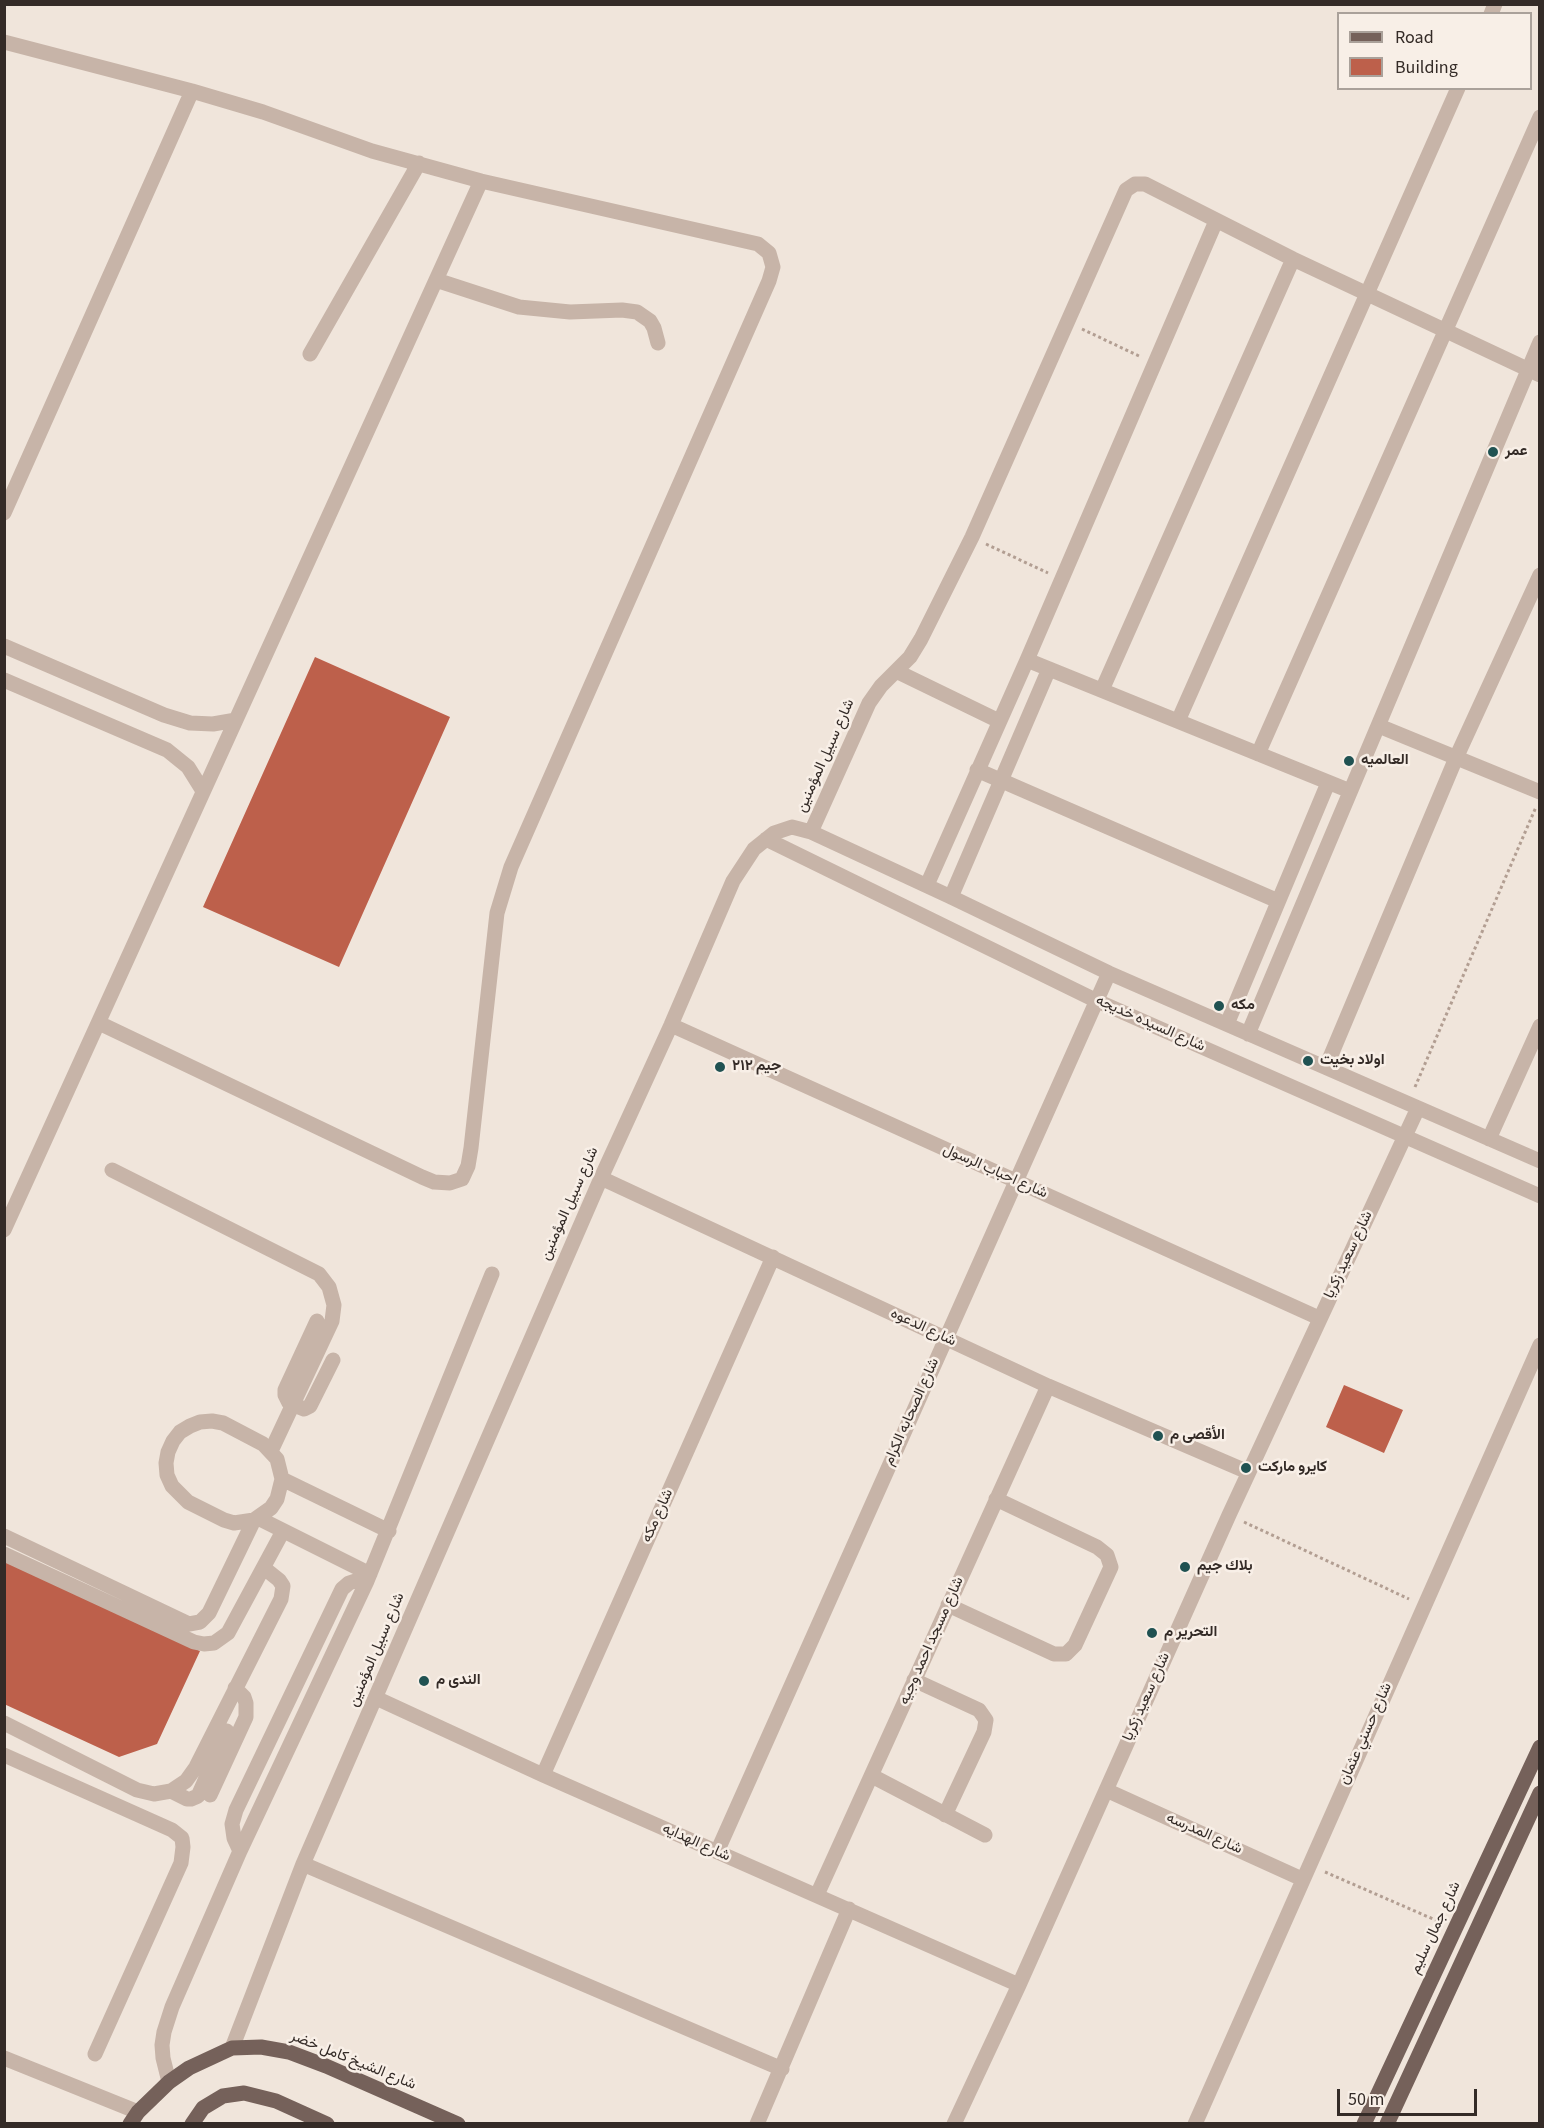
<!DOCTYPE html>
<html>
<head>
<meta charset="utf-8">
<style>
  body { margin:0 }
  #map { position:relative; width:1544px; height:2128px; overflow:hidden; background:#f0e5db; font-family:"Source Sans 3",sans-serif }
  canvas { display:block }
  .frame { position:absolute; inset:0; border:6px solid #342b27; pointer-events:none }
  .legend { position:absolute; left:1337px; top:12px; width:195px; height:78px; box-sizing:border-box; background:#f8efe7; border:2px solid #aaa19a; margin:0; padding:8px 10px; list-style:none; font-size:18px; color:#342b27 }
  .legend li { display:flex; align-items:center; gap:12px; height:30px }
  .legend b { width:30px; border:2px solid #aaa19a }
  .scale { position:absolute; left:1337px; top:2089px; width:140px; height:27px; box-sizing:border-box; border:3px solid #342b27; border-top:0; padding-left:8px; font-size:18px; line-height:21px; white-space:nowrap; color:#342b27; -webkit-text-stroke:4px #f8efe7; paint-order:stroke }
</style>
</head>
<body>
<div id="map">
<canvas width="1544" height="2128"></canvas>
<div class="frame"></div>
<ul class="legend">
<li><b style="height:8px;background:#75615a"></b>Road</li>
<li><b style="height:16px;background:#bd604b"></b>Building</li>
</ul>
<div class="scale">50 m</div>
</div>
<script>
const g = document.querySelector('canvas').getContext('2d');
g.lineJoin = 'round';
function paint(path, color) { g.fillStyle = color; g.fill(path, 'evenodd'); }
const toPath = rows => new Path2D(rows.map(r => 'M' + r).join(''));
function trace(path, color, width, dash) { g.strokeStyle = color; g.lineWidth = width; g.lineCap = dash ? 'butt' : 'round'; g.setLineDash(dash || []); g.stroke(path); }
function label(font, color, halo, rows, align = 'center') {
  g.font = font + ' "Source Sans 3",Vazirmatn,sans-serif'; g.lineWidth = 5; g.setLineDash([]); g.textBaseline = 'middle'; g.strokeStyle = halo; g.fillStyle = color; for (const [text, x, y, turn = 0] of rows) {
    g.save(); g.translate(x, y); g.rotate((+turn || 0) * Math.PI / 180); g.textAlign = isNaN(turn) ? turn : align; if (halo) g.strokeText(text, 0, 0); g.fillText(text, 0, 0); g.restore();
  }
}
paint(toPath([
  [315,657,450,717,339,967,203,907],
  [1344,1385,1403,1410,1384,1453,1326,1427],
  [7,1561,200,1651,157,1744,119,1757,4,1704,4,1563]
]), '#bd604b');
trace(toPath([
  [1082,329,1141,357],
  [986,544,1048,573],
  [1415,1087,1536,807],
  [1244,1522,1409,1599],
  [1325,1872,1440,1922]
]), '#b29e92', 3, [3, 3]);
trace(toPath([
  [1491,14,1495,4],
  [4,42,192,91,263,112,372,151,481,181,758,244,769,253,773,267,769,281,511,867,497,913,471,1148,468,1166,462,1179,450,1183,434,1182,422,1177,99,1023],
  [436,280,519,307,570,312,622,310,637,312,650,321,654,328,658,343],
  [310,354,419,163],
  [4,513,192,91],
  [4,646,164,715,190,723,213,724,236,720],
  [1027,660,1350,791],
  [896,671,999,721],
  [4,680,167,750,188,767,203,791],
  [1102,690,1293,259],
  [1178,721,1458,88],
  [1379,726,1540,792],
  [1258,754,1540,117],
  [977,770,1278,901],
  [811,832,951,897,1109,973,1540,1161],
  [766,839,1095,1000,1540,1196],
  [927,885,1027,660,1216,221],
  [951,897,1049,669],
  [1227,1024,1328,783],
  [671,1025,1319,1318],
  [1248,1034,1540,342],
  [1326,1067,1456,758,1540,575],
  [1489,1139,1540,1026],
  [112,1170,319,1274,329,1287,334,1305,332,1321,271,1451],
  [601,1178,1048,1386,1248,1472],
  [4,1230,481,181],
  [317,1321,285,1390,285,1395,289,1403,304,1409,310,1406,333,1360],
  [212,1421,223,1423,263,1444,277,1459,282,1479,277,1499,271,1508,254,1520,234,1523,224,1520,188,1502,172,1486,167,1475,166,1463,168,1452,173,1441,180,1432,190,1426,200,1422,212,1421],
  [282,1479,389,1531],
  [258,1518,370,1574],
  [4,1536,189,1624,200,1622,209,1613,254,1520],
  [4,1554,194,1642,204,1644,214,1643,228,1633,283,1531],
  [948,1605,1054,1654,1066,1654,1075,1645,1111,1567,1107,1555,1097,1547,996,1499],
  [914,1680,979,1710,986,1720,984,1732,945,1815],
  [376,1698,543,1775,1019,1985],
  [4,1723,137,1790,154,1794,171,1791,186,1781,196,1767,281,1599,283,1586,279,1580,264,1568],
  [4,1755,172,1830,182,1838,183,1847,181,1863,95,2054],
  [543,1775,773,1257],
  [872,1776,985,1835],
  [1106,1790,1302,1879],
  [171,1791,187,1799,191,1799,198,1796,227,1731],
  [210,1795,246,1717,246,1703,244,1697,235,1688],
  [240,1851,234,1838,232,1824,236,1810,342,1589,349,1583,358,1580,367,1581],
  [717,1852,1109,973],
  [303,1864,782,2069],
  [817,1895,1048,1386],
  [232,2048,303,1864,601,1178,671,1025,733,881,754,849,774,833,792,827,811,832,869,703,881,686,910,657,921,639,972,537,1126,190,1135,184,1145,184,1293,259,1540,375],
  [4,2058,138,2112],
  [169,2082,163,2058,162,2045,164,2032,172,2007,240,1851,367,1581,492,1274],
  [757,2124,849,1909],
  [954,2124,1019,1985,1229,1515,1418,1108],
  [1195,2124,1540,1345]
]), '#c7b4a8', 15);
trace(toPath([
  [130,2124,138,2112,169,2082,189,2068,232,2048,261,2047,289,2052,326,2066,458,2124],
  [192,2124,203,2108,223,2096,244,2093,276,2101,327,2124],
  [1364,2124,1540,1747],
  [1387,2124,1540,1793]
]), '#75615a', 15);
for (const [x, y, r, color] of [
  [1493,452,6,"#205252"],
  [1349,761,6,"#205252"],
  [1219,1006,6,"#205252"],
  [1308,1061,6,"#205252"],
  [720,1067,6,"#205252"],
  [1158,1436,6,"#205252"],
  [1246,1468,6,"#205252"],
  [1185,1567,6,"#205252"],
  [1152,1633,6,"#205252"],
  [424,1681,6,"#205252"]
]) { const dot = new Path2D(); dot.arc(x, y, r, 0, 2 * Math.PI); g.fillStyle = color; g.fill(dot); trace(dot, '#f8efe7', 2); }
label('bold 15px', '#342b27', '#f8efe7', [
  ["عمر",1505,452],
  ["العالميه",1361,761],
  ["مكه",1231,1006],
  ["اولاد بخيت",1320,1061],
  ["جيم ٢١٢",732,1067],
  ["الأقصى م",1170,1436],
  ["كايرو ماركت",1258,1468],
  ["بلاك جيم",1197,1567],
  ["التحرير م",1164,1633],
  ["الندى م",436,1681]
], 'left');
label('15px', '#342b27', '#f8efe7', [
  ["شارع سبيل المؤمنين",826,756,-66],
  ["شارع السيده خديجه",1150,1024,24],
  ["شارع احباب الرسول",995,1172,24],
  ["شارع سبيل المؤمنين",570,1204,-66],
  ["شارع سعيد زكريا",1349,1255,-65],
  ["شارع الدعوه",923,1328,25],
  ["شارع الصحابه الكرام",912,1412,-66],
  ["شارع مكه",658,1516,-66],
  ["شارع مسجد احمد وجيه",932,1641,-66],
  ["شارع سبيل المؤمنين",377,1650,-67],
  ["شارع سعيد زكريا",1147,1697,-66],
  ["شارع حسني عثمان",1366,1734,-66],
  ["شارع المدرسه",1204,1834,24],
  ["شارع الهدايه",696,1843,24],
  ["شارع جمال سليم",1436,1928,-65],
  ["شارع الشيخ كامل خضر",353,2061,22]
]);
</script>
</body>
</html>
